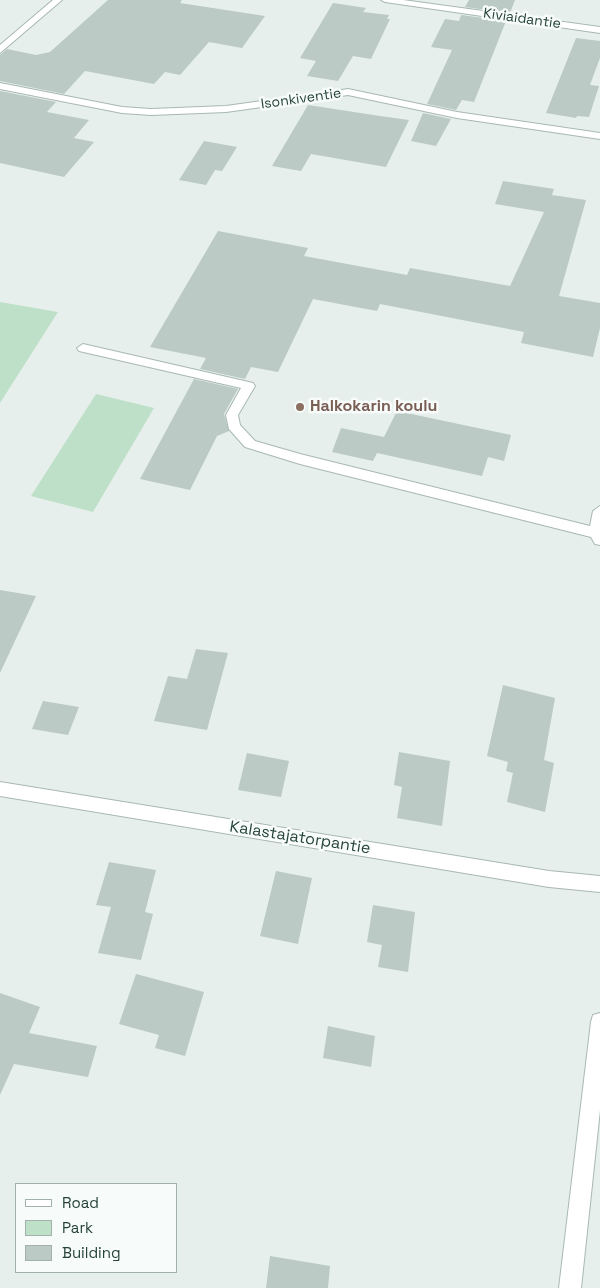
<!DOCTYPE html>
<html>
<head>
<meta charset="utf-8">
<style>
  body { margin:0 }
  #map { position:relative; width:600px; height:1288px; overflow:hidden; background:#e6efeb; font-family:"Space Grotesk",sans-serif }
  canvas { display:block }
  .legend { position:absolute; left:15px; top:1183px; width:162px; height:90px; box-sizing:border-box; background:#f7fbf9; border:1px solid #a3b1ad; margin:0; padding:6px 9px; list-style:none; font-size:15px; color:#24423a }
  .legend li { display:flex; align-items:center; gap:10px; height:25px }
  .legend b { width:25px; border:1px solid #a3b1ad }
</style>
</head>
<body>
<div id="map">
<canvas width="600" height="1288"></canvas>
<ul class="legend">
<li><b style="height:6px;background:#fff"></b>Road</li>
<li><b style="height:14px;background:#bfe0c8"></b>Park</li>
<li><b style="height:14px;background:#bbcac4"></b>Building</li>
</ul>
</div>
<script>
const g = document.querySelector('canvas').getContext('2d');
g.lineJoin = 'round';
function paint(path, color) { g.fillStyle = color; g.fill(path, 'evenodd'); }
const toPath = rows => new Path2D(rows.map(r => 'M' + r).join(''));
function trace(path, color, width, dash) { g.strokeStyle = color; g.lineWidth = width; g.lineCap = dash ? 'butt' : 'round'; g.setLineDash(dash || []); g.stroke(path); }
function label(font, color, halo, rows, align = 'center') {
  g.font = font + ' "Space Grotesk",sans-serif'; g.lineWidth = 5; g.setLineDash([]); g.textBaseline = 'middle'; g.strokeStyle = halo; g.fillStyle = color; for (const [text, x, y, turn = 0] of rows) {
    g.save(); g.translate(x, y); g.rotate((+turn || 0) * Math.PI / 180); g.textAlign = isNaN(turn) ? turn : align; if (halo) g.strokeText(text, 0, 0); g.fillText(text, 0, 0); g.restore();
  }
}
paint(toPath([
  [0,302,58,312,0,403],
  [96,394,154,408,93,512,31,496]
]), '#bfe0c8');
paint(toPath([
  [108,0,182,0,180,3,265,16,242,48,209,42,180,75,165,72,154,84,85,71,64,94,0,81,0,55,7,49,36,55,50,52],
  [469,0,515,0,510,13,465,7],
  [333,3,366,8,363,12,389,15,387,19,390,19,371,59,353,56,338,81,307,76,316,61,300,58],
  [461,15,506,21,474,102,462,100,456,110,427,104,452,50,431,47,445,19,459,21],
  [576,38,600,41,600,58,590,85,599,86,589,117,577,116,576,118,546,113],
  [0,91,56,102,47,112,89,120,74,138,94,142,64,177,0,163],
  [308,105,380,116,409,120,386,167,311,154,301,171,272,166],
  [423,113,451,119,436,146,411,141],
  [204,141,237,147,222,171,215,170,206,185,179,180],
  [503,181,554,189,551,198,552,195,586,200,559,296,600,303,600,328,593,357,521,343,524,332,380,304,377,311,313,299,278,372,251,367,245,379,200,369,206,358,150,347,218,231,308,248,304,256,407,275,410,268,510,286,544,212,495,204],
  [194,379,238,389,224,414,229,431,217,436,190,490,140,479],
  [397,411,511,435,504,461,488,457,482,476,377,453,373,461,332,452,341,428,384,437],
  [0,590,36,596,0,673],
  [196,649,228,653,207,730,154,721,168,676,187,679],
  [503,685,555,698,544,760,554,763,545,812,507,802,513,773,506,771,508,762,487,756],
  [43,701,79,707,68,735,32,729],
  [399,752,450,761,442,826,397,818,402,787,394,785],
  [247,753,289,761,281,797,238,790],
  [109,862,156,870,145,912,153,914,141,960,98,953,111,907,96,905],
  [276,871,312,878,298,944,260,936],
  [373,905,415,912,408,972,378,967,382,945,367,942],
  [136,974,204,992,185,1056,155,1048,159,1035,119,1024],
  [0,993,40,1007,29,1033,97,1046,88,1077,14,1064,0,1095],
  [328,1026,375,1036,371,1067,323,1058],
  [270,1256,330,1266,328,1288,266,1288]
]), '#bbcac4');
const service = toPath([
  [83,344,253,383,255,386,238,415,240,425,255,441,300,454,590,526,593,511,600,506,600,545,595,544,591,537,300,464,245,447,229,429,226,415,241,388,79,351,77,348,83,344]
]);
const minor = toPath([
  [53,0,62,0,0,53,0,45,53,0],
  [381,0,403,0,600,27,600,33,385,2,381,0],
  [0,83,122,107,151,109,226,106,348,89,457,112,600,133,600,139,457,118,348,95,226,112,151,115,122,113,0,89,0,83],
  [0,782,549,871,600,876,600,892,549,887,0,796,0,782]
]);
const tertiary = toPath([
  [600,1013,600,1110,581,1288,559,1288,591,1022,593,1015,600,1013]
]);
trace(service, '#a8b8b2', 2);
trace(minor, '#a8b8b2', 2);
trace(tertiary, '#a8b8b2', 2);
paint(service, '#fff');
paint(minor, '#fff');
paint(tertiary, '#fff');
for (const [x, y, r, color] of [
  [300,407,5,"#8d6e63"]
]) { const dot = new Path2D(); dot.arc(x, y, r, 0, 2 * Math.PI); g.fillStyle = color; g.fill(dot); trace(dot, '#f7fbf9', 2); }
label('14px', '#24423a', '#f7fbf9', [
  ["Kiviaidantie",522,19,8],
  ["Isonkiventie",301,99,-8]
]);
label('bold 16px', '#785e54', '#f7fbf9', [
  ["Halkokarin koulu",310,407]
], 'left');
label('16px', '#24423a', '#f7fbf9', [
  ["Kalastajatorpantie",300,838,9]
]);
</script>
</body>
</html>
